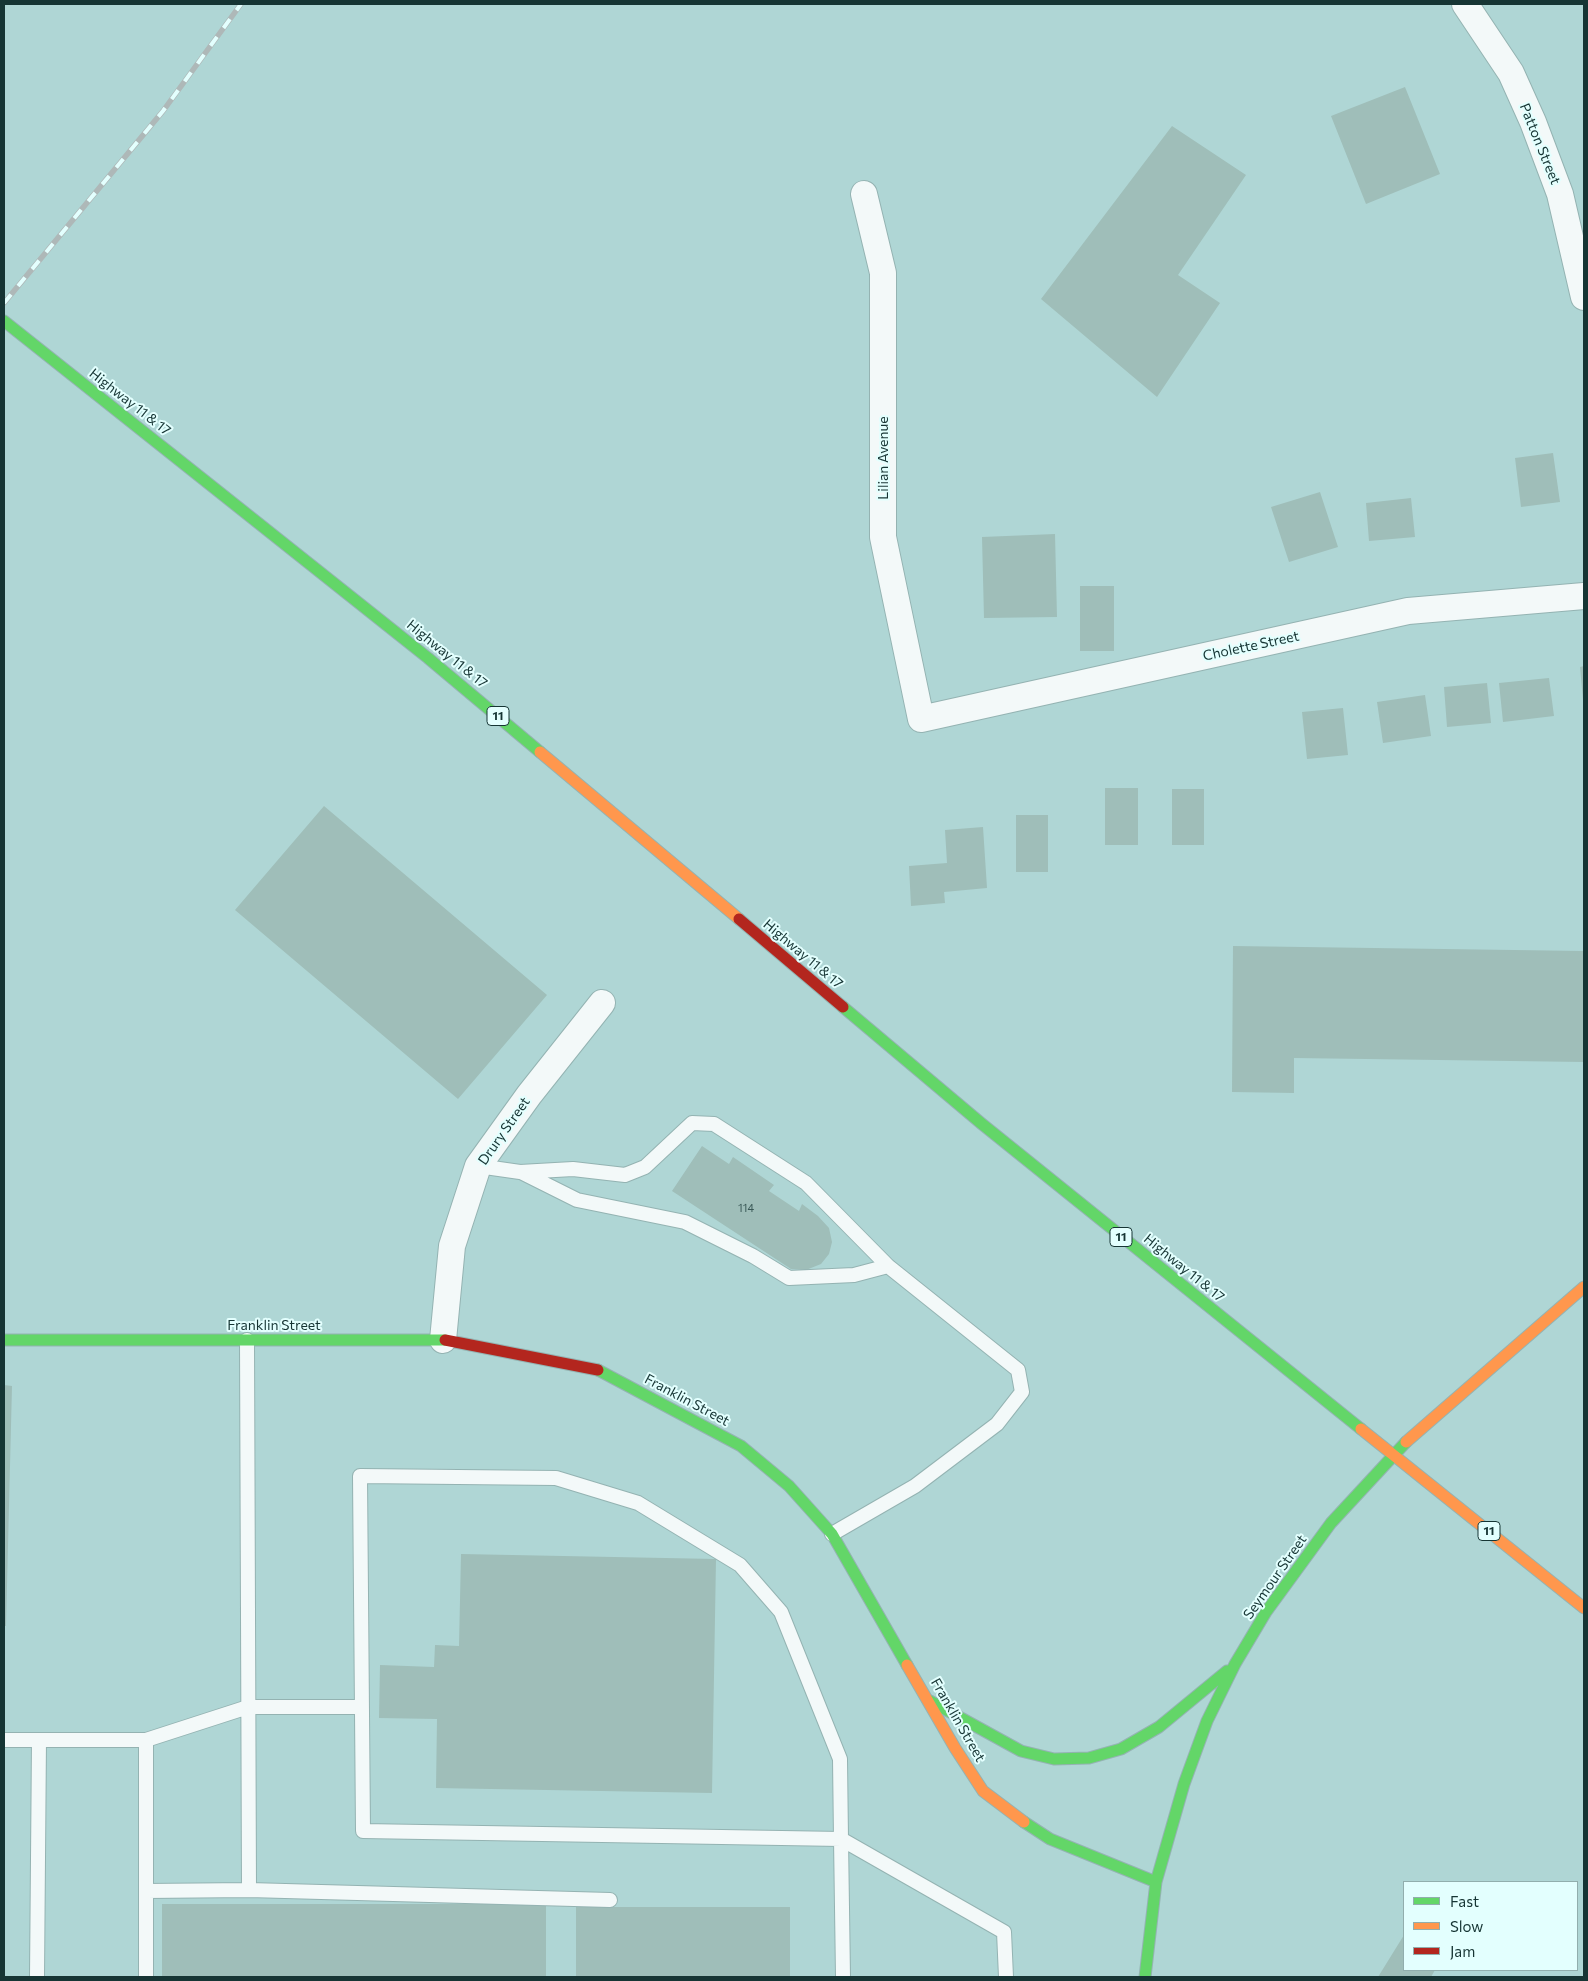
<!DOCTYPE html>
<html>
<head>
<meta charset="utf-8">
<style>
  body { margin:0 }
  #map { position:relative; width:1588px; height:1981px; overflow:hidden; background:#afd6d5; font-family:Commissioner,sans-serif }
  canvas { display:block }
  .frame { position:absolute; inset:0; border:5px solid #163534; pointer-events:none }
  .legend { position:absolute; left:1403px; top:1881px; width:175px; height:90px; box-sizing:border-box; background:#e3fffe; border:1px solid #91aead; margin:0; padding:6px 9px; list-style:none; font-size:15px; color:#163534 }
  .legend li { display:flex; align-items:center; gap:10px; height:25px }
  .legend b { width:25px; border:1px solid #91aead }
</style>
</head>
<body>
<div id="map">
<canvas width="1588" height="1981"></canvas>
<div class="frame"></div>
<ul class="legend">
<li><b style="height:6px;background:#63d668"></b>Fast</li>
<li><b style="height:6px;background:#ff974d"></b>Slow</li>
<li><b style="height:6px;background:#b3261e"></b>Jam</li>
</ul>
</div>
<script>
const g = document.querySelector('canvas').getContext('2d');
g.lineJoin = 'round';
function paint(path, color) { g.fillStyle = color; g.fill(path, 'evenodd'); }
const toPath = rows => new Path2D(rows.map(r => 'M' + r).join(''));
function trace(path, color, width, dash) { g.strokeStyle = color; g.lineWidth = width; g.lineCap = dash ? 'butt' : 'round'; g.setLineDash(dash || []); g.stroke(path); }
function label(font, color, halo, rows, align = 'center') {
  g.font = font + ' Commissioner,sans-serif'; g.lineWidth = 4; g.setLineDash([]); g.textBaseline = 'middle'; g.strokeStyle = halo; g.fillStyle = color; for (const [text, x, y, turn = 0] of rows) {
    g.save(); g.translate(x, y); g.rotate((+turn || 0) * Math.PI / 180); g.textAlign = isNaN(turn) ? turn : align; if (halo) g.strokeText(text, 0, 0); g.fillText(text, 0, 0); g.restore();
  }
}
paint(toPath([
  [1405,87,1440,174,1366,204,1331,116],
  [1172,126,1246,175,1178,275,1220,303,1157,397,1041,299],
  [1553,453,1560,502,1521,507,1515,458],
  [1320,492,1338,547,1289,562,1271,507],
  [1411,498,1415,537,1369,541,1366,503],
  [1055,534,1057,617,984,618,982,537],
  [1080,586,1114,586,1114,651,1080,651],
  [1584,666,1584,700,1583,700,1580,667],
  [1549,678,1554,716,1503,722,1499,683],
  [1487,683,1491,723,1447,727,1444,687],
  [1425,695,1431,736,1383,743,1377,702],
  [1343,708,1348,755,1307,759,1302,712],
  [1105,788,1138,788,1138,845,1105,845],
  [1172,789,1204,789,1204,845,1172,845],
  [324,806,547,995,458,1099,235,910],
  [1016,815,1048,815,1048,872,1016,872],
  [983,827,987,888,944,892,945,903,911,906,909,866,947,863,945,830],
  [1233,946,1584,951,1584,1062,1294,1058,1294,1093,1232,1092],
  [702,1146,729,1164,733,1157,774,1185,769,1191,799,1211,802,1204,818,1216,829,1228,832,1242,829,1254,821,1264,806,1270,791,1269,672,1191],
  [4,1385,12,1386,6,1626,4,1626],
  [461,1554,716,1559,712,1793,436,1788,437,1719,379,1718,380,1665,434,1667,435,1645,459,1646],
  [162,1904,546,1904,546,1977,162,1977],
  [576,1907,790,1907,790,1977,576,1977],
  [1404,1935,1404,1970,1435,1970,1431,1977,1378,1977]
]), '#9fbeb9');
const lane = toPath([
  [478,1166,520,1172,573,1169,625,1175,645,1167,692,1123,714,1124,806,1183,888,1266,1018,1370,1022,1392,997,1424,915,1486,832,1534],
  [521,1172,577,1200,685,1222,753,1256,789,1278,854,1275,888,1266],
  [247,1340,249,1890],
  [4,1740,146,1740,248,1707,362,1707],
  [146,1740,146,1977],
  [146,1891,249,1890,610,1900],
  [37,1977,39,1740],
  [843,1977,841,1839,840,1759,781,1612,740,1565,638,1503,556,1478,360,1476,363,1831,841,1839,1004,1932,1006,1977]
]);
const street = toPath([
  [1465,4,1511,73,1533,122,1560,194,1584,297],
  [864,194,883,273,883,537,921,719,1408,611,1584,596],
  [443,1340,452,1246,478,1166,529,1095,602,1003]
]);
const fast = toPath([
  [4,321,428,658,540,752],
  [843,1007,982,1124,1361,1429],
  [4,1340,445,1340],
  [598,1370,741,1446,789,1486,832,1534,907,1665],
  [930,1701,1021,1751,1054,1759,1089,1758,1121,1749,1159,1727,1227,1671],
  [1024,1822,1050,1839,1156,1882],
  [1145,1977,1156,1882,1184,1784,1207,1721,1235,1664,1266,1612,1331,1523,1406,1442]
]);
const slow = toPath([
  [540,752,739,919],
  [1361,1429,1584,1608],
  [1406,1442,1584,1287],
  [907,1665,955,1748,983,1791,1024,1822]
]);
const jam = toPath([
  [739,919,843,1007],
  [445,1340,598,1370]
]);
trace(lane, '#94b3b2', 16);
trace(street, '#94b3b2', 28);
trace(fast, '#94b3b2', 13);
trace(slow, '#94b3b2', 13);
trace(jam, '#94b3b2', 13);
trace(lane, '#f3f9f9', 14);
trace(street, '#f3f9f9', 26);
trace(fast, '#63d668', 11);
trace(slow, '#ff974d', 11);
trace(jam, '#b3261e', 11);
const rail = toPath([
  [4,303,163,111,241,4]
]);
trace(rail, '#aeb8b8', 5.5);
trace(rail, '#e3fffe', 4, [11]);
label('11px', '#395856', null, [
  ["114",746,1208]
]);
for (const [x, y, w] of [
  [498,716,22],
  [1121,1237,22],
  [1489,1531,22]
]) { const box = new Path2D(); box.roundRect(x - w / 2, y - 9.5, w, 19, 4); g.fillStyle = '#e3fffe'; g.fill(box); trace(box, '#163534', 1); }
label('bold 12px', '#163534', null, [
  ["11",498,716],
  ["11",1121,1237],
  ["11",1489,1531]
]);
label('14px', '#163534', '#e3fffe', [
  ["Patton Street",1540,144,68],
  ["Highway 11 & 17",130,402,38],
  ["Lilian Avenue",883,458,-90],
  ["Cholette Street",1251,646,-12],
  ["Highway 11 & 17",447,654,39],
  ["Highway 11 & 17",803,954,40],
  ["Drury Street",504,1131,-55],
  ["Highway 11 & 17",1184,1268,39],
  ["Franklin Street",274,1325],
  ["Franklin Street",687,1400,28],
  ["Seymour Street",1275,1577,-55],
  ["Franklin Street",958,1720,60]
]);
</script>
</body>
</html>
